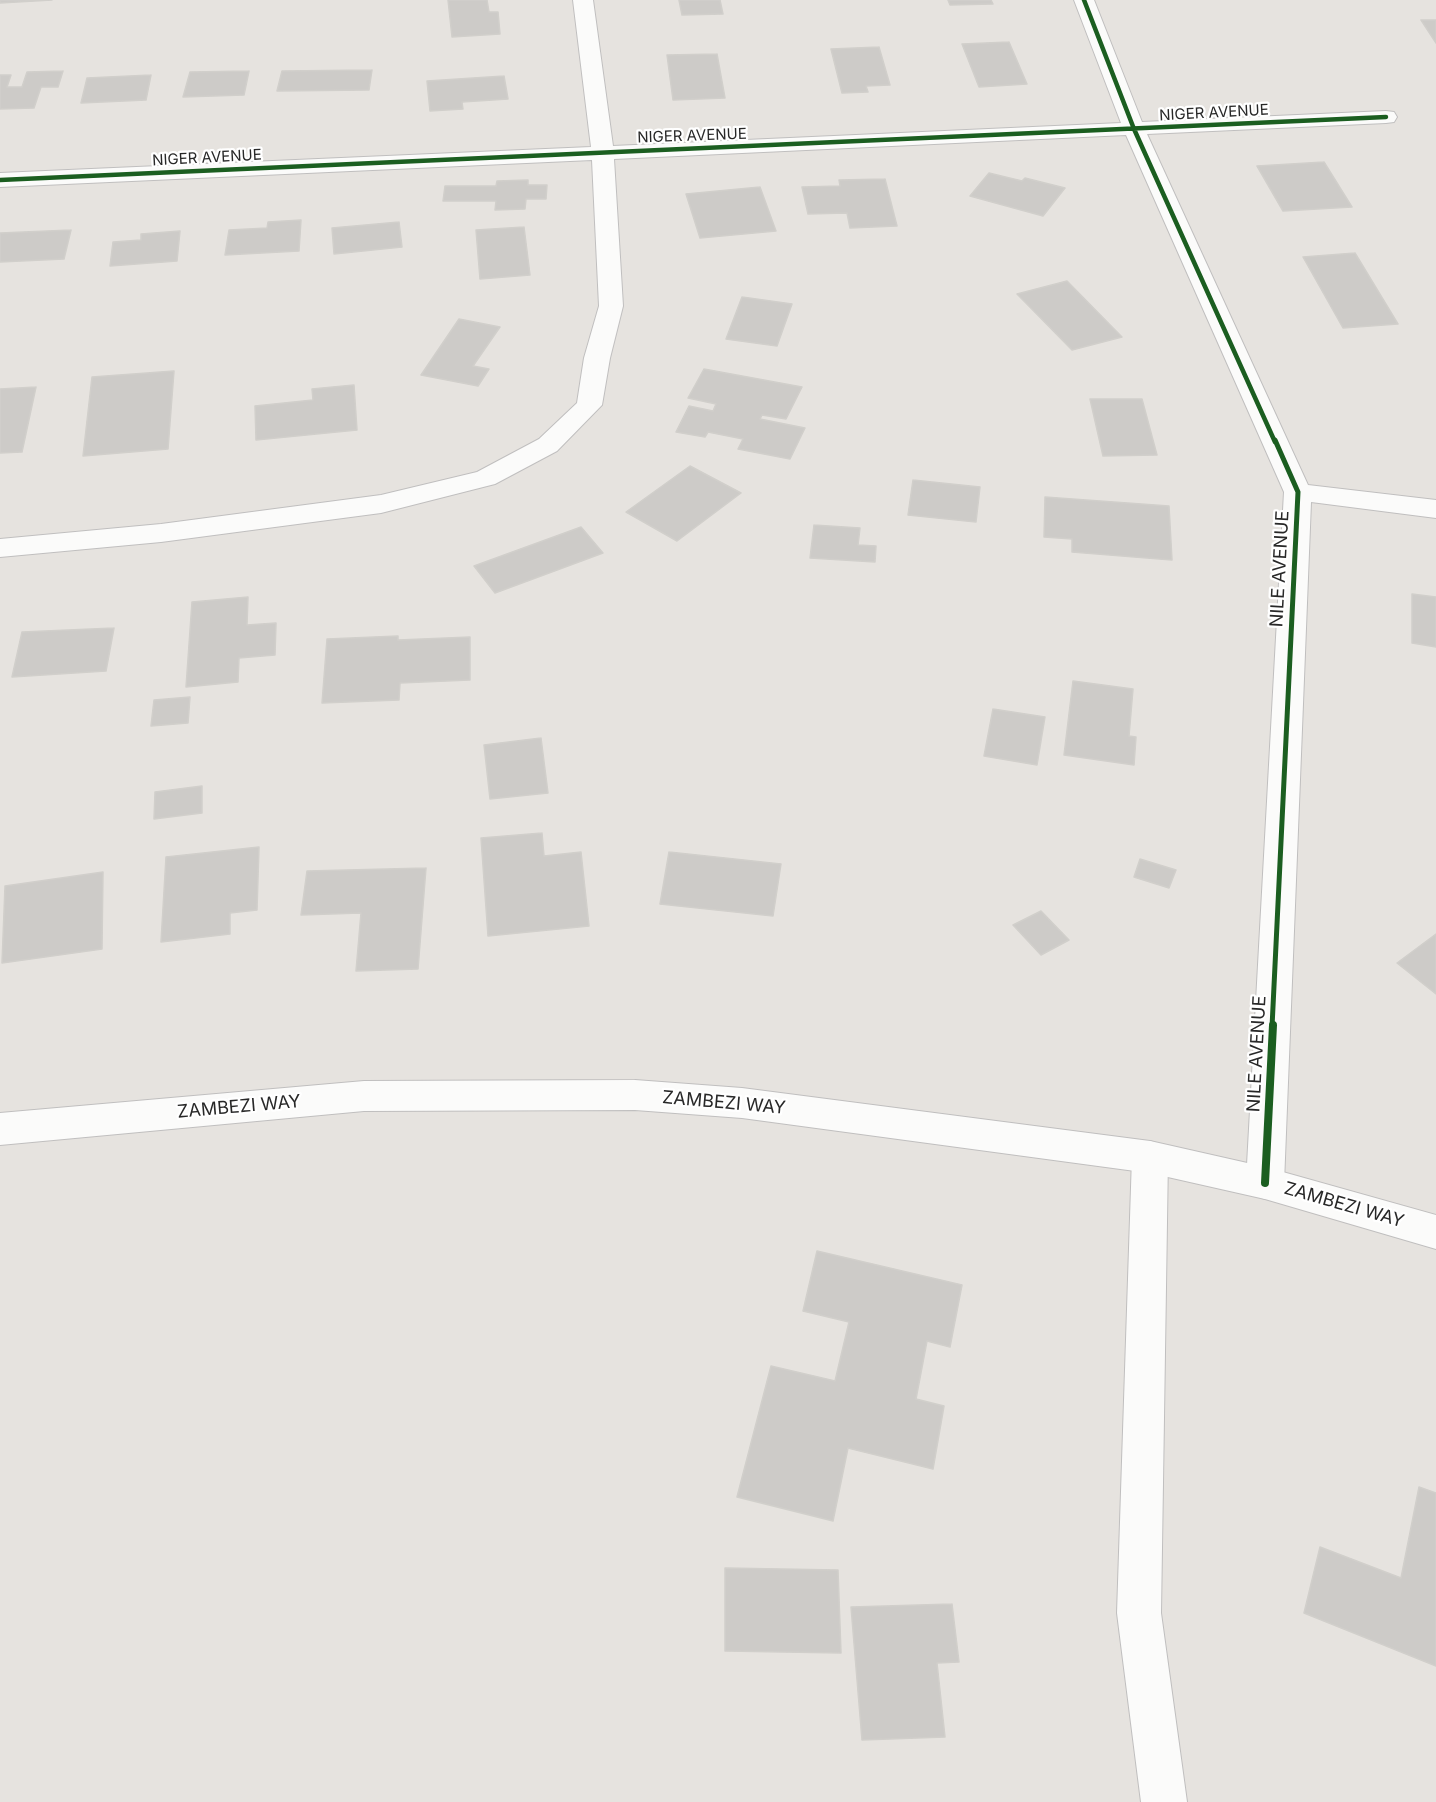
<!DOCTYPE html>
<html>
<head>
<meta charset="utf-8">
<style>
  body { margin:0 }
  canvas { display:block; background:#e6e3df }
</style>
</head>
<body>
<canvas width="1436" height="1802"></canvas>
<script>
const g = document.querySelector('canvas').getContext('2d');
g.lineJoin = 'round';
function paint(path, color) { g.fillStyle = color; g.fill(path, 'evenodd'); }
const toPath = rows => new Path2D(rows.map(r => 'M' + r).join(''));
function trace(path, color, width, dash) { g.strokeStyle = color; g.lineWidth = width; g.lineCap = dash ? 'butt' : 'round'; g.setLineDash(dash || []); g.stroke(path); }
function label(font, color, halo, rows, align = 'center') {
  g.font = font + ' Inter,sans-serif'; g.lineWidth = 4.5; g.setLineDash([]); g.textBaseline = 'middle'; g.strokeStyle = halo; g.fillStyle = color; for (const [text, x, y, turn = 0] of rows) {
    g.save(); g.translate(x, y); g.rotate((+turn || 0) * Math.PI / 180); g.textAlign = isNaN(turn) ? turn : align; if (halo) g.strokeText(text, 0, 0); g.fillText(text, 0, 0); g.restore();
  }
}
const building = toPath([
  [0,0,52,0,0,3,0,0],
  [448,0,487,0,489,12,498,12,500,34,452,37,448,0],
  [679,0,720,0,723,14,682,15,679,0],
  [948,0,991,0,993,4,950,5,948,0],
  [1421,20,1436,20,1436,43,1421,20],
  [1009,42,1027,84,979,87,962,44,1009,42],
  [879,47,890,85,866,86,868,92,842,93,831,49,879,47],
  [717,54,725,98,673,100,667,55,717,54],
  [372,70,369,90,277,91,282,71,372,70],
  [63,71,58,87,41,87,34,108,0,109,0,75,11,75,7,87,22,87,27,72,63,71],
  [249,71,244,95,183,97,190,72,249,71],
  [151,75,146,100,81,103,87,78,151,75],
  [504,76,508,99,462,102,463,109,430,111,427,81,504,76],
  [1324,162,1352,207,1283,211,1257,166,1324,162],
  [989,173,1022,181,1025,178,1065,188,1043,216,970,196,989,173],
  [885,179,897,226,850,228,847,213,808,214,802,187,840,186,839,180,885,179],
  [528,180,528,185,547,185,546,199,526,199,525,209,495,210,496,201,443,201,445,186,496,186,497,181,528,180],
  [760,187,776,231,700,238,686,194,760,187],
  [301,220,299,251,225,255,229,230,267,228,268,222,301,220],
  [399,222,402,247,334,254,332,228,399,222],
  [524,227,530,275,480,279,476,230,524,227],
  [71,230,64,259,0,262,0,233,71,230],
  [180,231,177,261,110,266,113,242,141,240,141,234,180,231],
  [1355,253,1398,324,1343,328,1303,257,1355,253],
  [1067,281,1122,337,1072,350,1017,294,1067,281],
  [742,297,792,304,777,346,726,339,742,297],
  [459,319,500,327,473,366,489,369,478,386,421,375,459,319],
  [704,369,802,387,786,419,762,415,760,419,805,428,790,459,738,449,743,439,708,432,705,437,676,432,689,406,713,411,716,404,688,398,704,369],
  [174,371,168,449,83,456,92,377,174,371],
  [354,385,357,430,256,440,255,406,313,400,312,389,354,385],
  [36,387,22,452,0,453,0,389,36,387],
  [1090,399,1142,399,1157,455,1103,456,1090,399],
  [690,466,741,493,677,541,626,512,690,466],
  [913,480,980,487,976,522,908,515,913,480],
  [1045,497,1169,506,1172,560,1072,552,1072,539,1044,537,1045,497],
  [814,525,860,528,858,545,876,546,875,562,810,558,814,525],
  [581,527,603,553,495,593,474,566,581,527],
  [1412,594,1436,597,1436,647,1412,643,1412,594],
  [248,597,247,625,276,623,275,655,239,658,238,682,186,687,192,602,248,597],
  [114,628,106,671,12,677,22,632,114,628],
  [398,636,398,640,470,637,470,680,400,683,399,700,322,703,327,639,398,636],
  [1073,681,1133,689,1129,736,1136,737,1134,765,1064,755,1073,681],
  [190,697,188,723,151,726,154,700,190,697],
  [993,709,1045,717,1037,765,984,756,993,709],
  [541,738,548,793,490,799,484,745,541,738],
  [202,786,202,813,154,819,155,792,202,786],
  [542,833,544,856,581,852,589,926,488,936,481,838,542,833],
  [259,847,257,910,230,913,230,934,161,942,166,857,259,847],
  [669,852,781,864,773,916,660,904,669,852],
  [1140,859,1176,870,1169,888,1134,877,1140,859],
  [426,868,418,969,356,971,361,913,301,915,307,871,426,868],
  [103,872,102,949,2,963,5,886,103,872],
  [1041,911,1069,940,1041,955,1013,925,1041,911],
  [1436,934,1436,994,1397,963,1436,934],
  [817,1251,962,1285,950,1347,927,1341,916,1399,944,1406,933,1469,848,1448,833,1521,737,1497,771,1366,835,1381,849,1322,803,1311,817,1251],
  [1419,1487,1436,1493,1436,1666,1304,1613,1320,1547,1401,1578,1419,1487],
  [725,1568,838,1570,841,1653,725,1651,725,1568],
  [952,1604,959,1662,937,1663,945,1737,862,1740,851,1607,952,1604]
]);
paint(building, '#cdcbc8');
trace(building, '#d1cfcb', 1.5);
const street = toPath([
  [573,0,593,0,613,146,1121,123,1074,0,1094,0,1142,122,1386,111,1394,112,1397,117,1394,122,1386,123,1147,134,1308,485,1436,500,1436,518,1311,502,1284,1183,1278,1194,1265,1199,1252,1194,1246,1183,1284,492,1126,135,614,159,623,306,610,358,602,405,557,451,495,484,381,513,161,542,0,557,0,539,161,524,381,495,477,472,539,439,577,403,584,358,599,306,592,160,0,187,0,173,591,147,573,0],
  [1150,1141,1163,1146,1168,1157,1161,1613,1187,1802,1141,1802,1117,1613,1132,1157,1137,1146,1150,1141]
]);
const secondary = toPath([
  [635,1080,742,1088,1150,1141,1265,1167,1436,1215,1436,1249,1265,1199,1150,1173,742,1118,635,1110,364,1111,0,1145,0,1113,364,1081,635,1080]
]);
trace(street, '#c0bfbf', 2);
trace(secondary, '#c0bfbf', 2);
paint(street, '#fbfbfa');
paint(secondary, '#fbfbfa');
trace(toPath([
  [1084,0,1134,129,1275,442],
  [0,180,1386,117]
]), '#1b5e20', 4.5);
trace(toPath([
  [1272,1027,1298,492,1275,440]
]), '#1b5e20', 5);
trace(toPath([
  [1265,1183,1273,1025]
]), '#1b5e20', 8);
label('15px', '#282828', '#fff', [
  ["NIGER AVENUE",1214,113,-3],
  ["NIGER AVENUE",692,136,-2],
  ["NIGER AVENUE",207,158,-3]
]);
label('18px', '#282828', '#fff', [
  ["NILE AVENUE",1280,569,-87],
  ["NILE AVENUE",1257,1054,-87],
  ["ZAMBEZI WAY",724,1103,5],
  ["ZAMBEZI WAY",239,1107,-5],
  ["ZAMBEZI WAY",1344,1205,16]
]);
</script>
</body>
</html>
